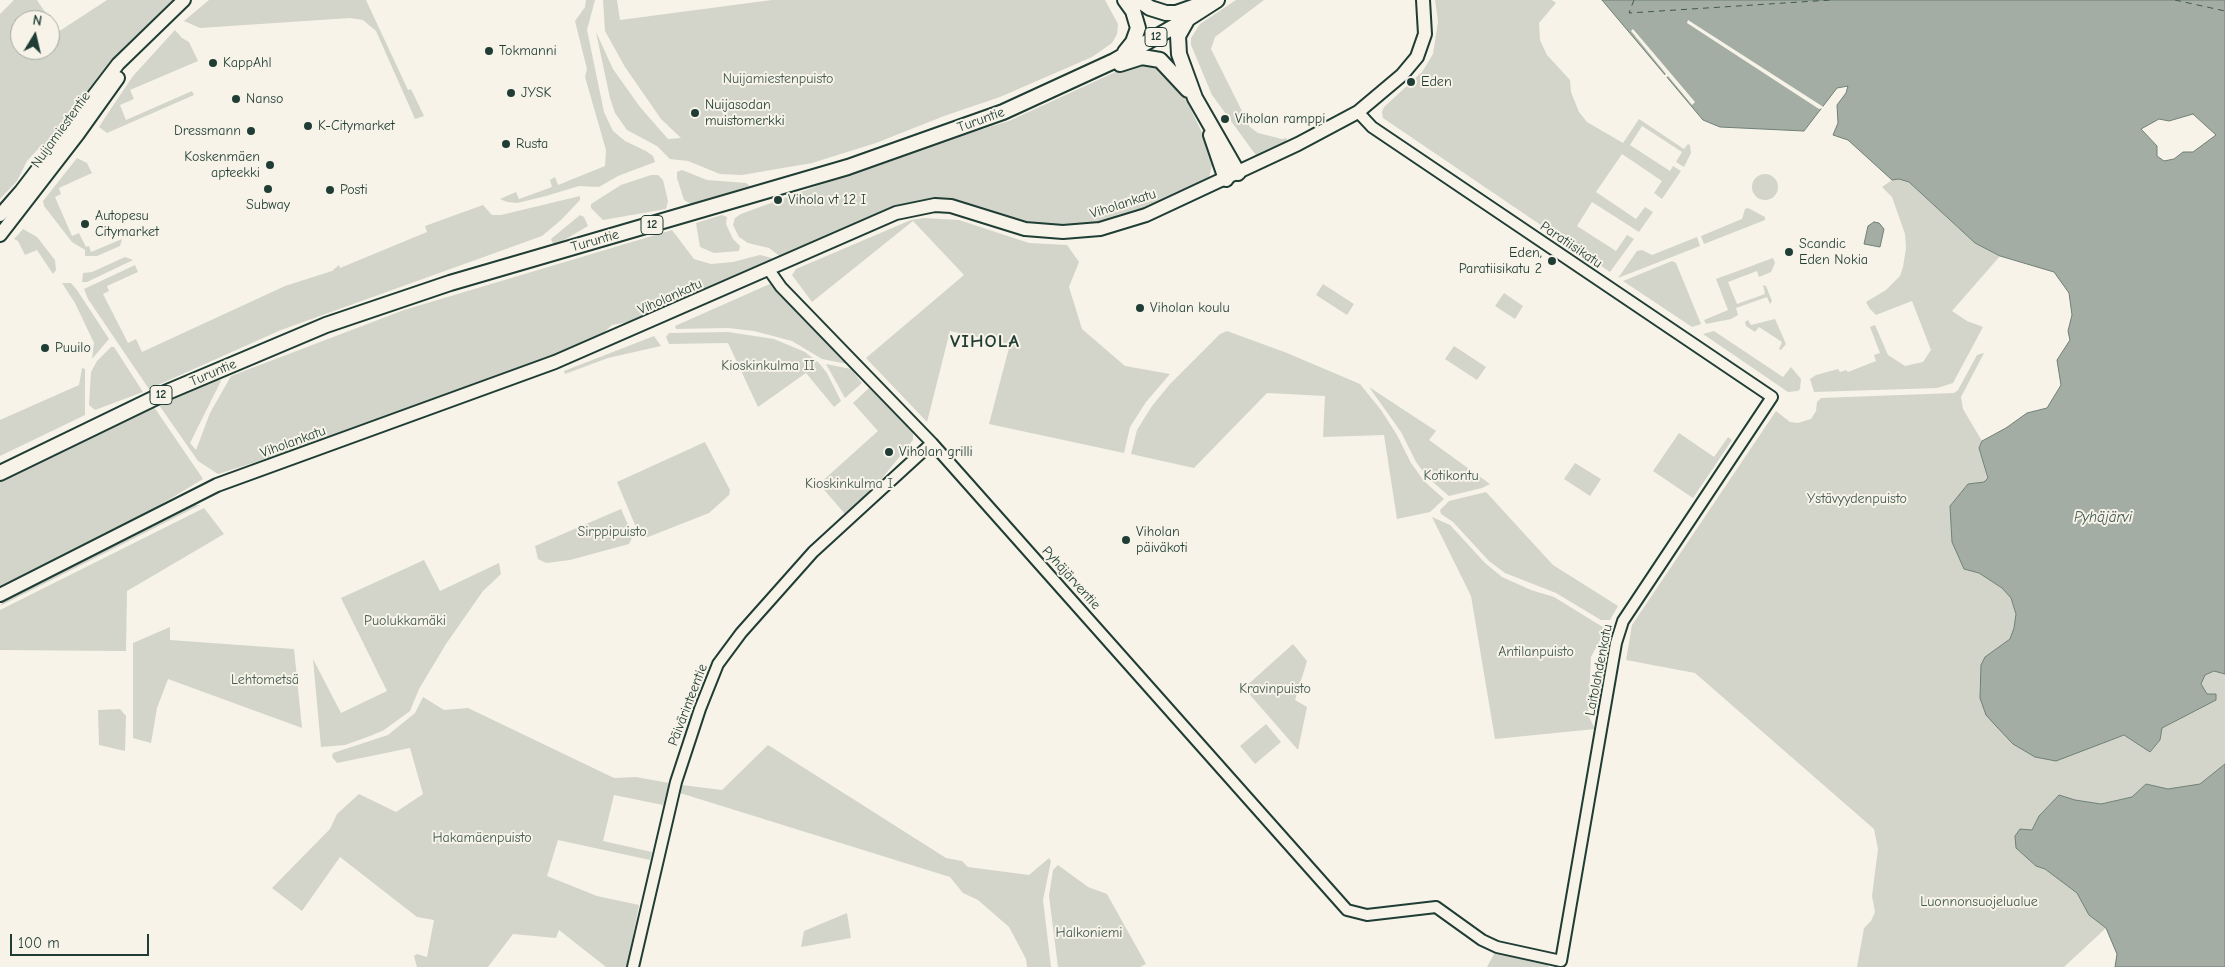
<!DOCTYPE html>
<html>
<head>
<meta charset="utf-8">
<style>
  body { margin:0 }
  #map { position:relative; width:2225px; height:967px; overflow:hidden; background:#f7f3e8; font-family:"Comic Neue",sans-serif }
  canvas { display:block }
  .north { position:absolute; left:10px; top:10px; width:50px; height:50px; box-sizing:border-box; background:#f7f3e8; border:1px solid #a1aaa0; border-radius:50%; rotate:9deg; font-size:14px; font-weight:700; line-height:20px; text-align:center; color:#1f3d34 }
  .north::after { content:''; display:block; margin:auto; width:18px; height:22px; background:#1f3d34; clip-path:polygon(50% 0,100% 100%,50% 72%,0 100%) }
  .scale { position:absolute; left:10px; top:934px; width:139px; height:22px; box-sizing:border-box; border:2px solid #1f3d34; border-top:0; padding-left:6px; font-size:15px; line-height:18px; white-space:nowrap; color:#1f3d34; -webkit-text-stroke:4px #f7f3e8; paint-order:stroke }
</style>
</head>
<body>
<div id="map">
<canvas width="2225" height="967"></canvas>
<div class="north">N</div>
<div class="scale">100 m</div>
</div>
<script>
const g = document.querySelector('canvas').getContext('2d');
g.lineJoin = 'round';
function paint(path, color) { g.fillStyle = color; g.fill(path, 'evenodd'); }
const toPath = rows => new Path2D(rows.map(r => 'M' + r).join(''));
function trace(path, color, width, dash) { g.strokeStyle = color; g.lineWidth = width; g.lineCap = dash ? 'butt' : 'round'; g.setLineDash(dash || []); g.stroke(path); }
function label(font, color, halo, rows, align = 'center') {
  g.font = font + ' "Comic Neue",sans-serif'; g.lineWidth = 4; g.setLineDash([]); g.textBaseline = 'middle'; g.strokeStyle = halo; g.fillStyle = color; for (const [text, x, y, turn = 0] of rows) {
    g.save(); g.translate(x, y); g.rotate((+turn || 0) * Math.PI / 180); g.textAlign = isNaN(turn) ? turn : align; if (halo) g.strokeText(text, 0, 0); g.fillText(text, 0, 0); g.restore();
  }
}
paint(toPath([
  [14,0,37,0,58,32,107,0,177,0,44,146,41,146,27,161,17,181,0,199,0,14],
  [20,20,50,20,50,50,20,50],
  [209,0,366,0,408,90,411,89,424,116,415,119,376,31,363,20,350,18,200,28,184,21],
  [586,0,595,0,587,30,604,112,613,131,625,141,646,151,653,156,655,162,618,176,599,187,579,186,546,196,517,203,507,202,500,199,516,192,519,199,552,187,550,180,555,177,558,185,605,166,606,150,585,77,587,69,575,21,585,7],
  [603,0,617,0,620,20,772,0,1105,0,1118,24,1117,34,1112,43,1092,57,1000,97,944,116,876,143,812,163,742,175,720,174,688,161,670,159,657,146,627,130,615,113,610,98,596,32,613,69,640,107,668,139,681,138,661,119,625,67,605,31],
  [1236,0,1264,0,1215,37,1211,49,1250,127,1258,133,1282,139,1287,138,1285,146,1258,158,1212,95,1191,45,1191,38,1200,24],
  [1435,0,1552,0,1556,3,1539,23,1540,40,1547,55,1570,80,1571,92,1579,112,1587,122,1623,143,1639,119,1684,149,1688,144,1690,145,1691,153,1684,167,1676,162,1682,152,1642,126,1630,145,1670,171,1673,166,1681,171,1662,199,1654,193,1662,181,1622,154,1596,192,1636,219,1645,207,1653,212,1639,232,1592,202,1577,226,1616,251,1627,235,1634,239,1610,272,1383,118,1382,112,1384,107,1422,72,1433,54,1438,22],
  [175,30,182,38,189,42,198,61,130,90,134,99,120,105,126,120,192,91,194,95,107,133,99,127,108,113,133,76],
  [1151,62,1166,71,1185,97,1207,143,1212,165,1209,178,1204,183,1146,209,1108,222,1078,227,1031,225,949,201,927,200,904,205,781,257,769,248,748,243,739,237,733,225,735,218,741,214,923,147,1009,121,1135,63],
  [77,158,87,163,92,173,59,188,61,194,55,197,72,236,79,233,86,247,89,246,91,252,122,239,120,246,97,256,85,256,85,250,72,242,44,206,43,201],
  [682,170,707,180,746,183,750,186,691,204,684,200,677,178,677,172],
  '1752 187a13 13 0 1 1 26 0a13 13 0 1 1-26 0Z',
  [651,175,658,175,663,180,668,201,666,209,603,220,591,208,591,204,621,185],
  [1899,179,1909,182,1975,243,2000,256,1952,311,1967,321,1983,327,1953,383,1937,388,1814,392,1810,379,1816,375,1838,369,1840,372,1846,370,1848,372,1876,361,1874,355,1880,353,1870,327,1875,325,1888,355,1905,366,1923,362,1931,350,1912,301,1876,315,1870,309,1866,302,1886,290,1900,276,1903,267,1906,248,1905,234,1892,197,1882,187,1892,180],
  [580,196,580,200,561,220,542,236,281,330,149,389,88,299,84,289,135,265,138,272,107,286,109,291,103,294,128,343,136,339,142,352,285,286,332,271,339,265,340,268,427,232,425,226,483,205,492,215,501,215],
  [1748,208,1765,217,1765,220,1704,244,1701,236,1742,219,1745,209],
  [580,215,584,217,588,226,554,246,551,239],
  [722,215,727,217,726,224,733,239,740,246,739,251,714,253,700,247,696,223],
  [924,218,959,220,1029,243,1067,245,1079,262,1069,287,1082,329,1125,366,1170,374,1146,402,1130,427,1124,453,989,424,1010,344,950,331,927,422,866,358,964,275,913,221,812,302,792,275,796,269,911,220],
  [23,229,37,237,55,260,56,270,53,274,37,250,25,255,18,241,14,239],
  [672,230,694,259,711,264,733,262,760,255,772,258,766,264,639,320,612,325,599,337,547,358,291,451,218,474,198,461,159,405,216,378,221,381,190,443,196,450,210,413,231,376,404,310],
  [1697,237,1700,246,1618,278,1637,251,1642,250,1652,255],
  [125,257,133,260,87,282,82,282,83,273,92,272],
  [1773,258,1775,263,1771,272,1759,277,1757,271,1728,282,1737,304,1765,294,1763,285,1766,286,1772,301,1770,304,1767,297,1736,308,1738,315,1731,319,1706,324,1704,320,1728,310,1716,279],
  [1672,261,1676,263,1701,324,1692,327,1623,281],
  [62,283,71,283,77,290,109,339,92,359,94,343,75,303],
  [772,283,804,319,847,364,822,359,792,341,754,331,728,328,676,329,675,326],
  [1323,284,1354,304,1347,315,1316,295],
  [1504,293,1523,306,1515,319,1495,306],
  [1775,319,1786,344,1781,350,1779,349,1782,342,1759,327,1755,332,1746,326,1745,322,1748,320,1751,325],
  [1227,331,1287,353,1360,384,1381,410,1397,435,1411,463,1424,481,1444,499,1430,512,1397,519,1384,435,1323,437,1325,396,1267,393,1194,468,1131,454,1137,430,1152,406,1170,384,1220,334],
  [1714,331,1783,377,1791,367,1801,379,1800,389,1798,391,1788,392,1703,334],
  [728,332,774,339,805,352,819,363,827,373,841,401,834,407,806,373,758,407,728,343,669,344,666,337,669,333],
  [654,336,661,346,608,358,565,374,564,371],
  [1454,346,1486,367,1477,380,1445,359],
  [111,347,114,347,143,392,95,410,89,405,91,372,97,361],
  [1984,353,1961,397,1963,409,1982,441,1979,448,1988,478,1985,482,1968,484,1950,506,1952,542,1964,569,1979,573,2002,588,2011,598,2016,614,2014,628,2010,639,1985,657,2100,743,2124,735,2150,752,2160,740,2162,728,2174,722,2207,695,2201,684,2205,675,2215,671,2225,674,2225,764,2200,784,2168,789,2146,784,2132,797,2101,804,2075,800,2059,795,2039,816,2032,830,2015,835,2016,848,2036,866,2045,869,2077,893,2089,915,2106,928,2064,967,1857,967,1864,928,1871,921,1875,912,1872,896,1878,849,1874,829,1695,673,1626,660,1632,625,1776,411,1790,422,1798,423,1811,419,1816,411,1817,402,1821,398,1954,393,1958,390,1977,355],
  [826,364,851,369,862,383,845,398],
  [82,368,85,369,85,415,0,456,0,420,79,385],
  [1369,387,1436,431,1429,440,1490,484,1482,488,1449,496,1427,477,1416,462,1401,432],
  [869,388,913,433,913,440,875,487,845,514,819,484,878,431,853,403],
  [154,407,203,479,140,517,0,589,0,479],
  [1679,433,1714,457,1728,437,1732,440,1693,498,1653,471],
  [705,442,730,490,729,495,709,513,648,537,643,537,638,532,617,482],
  [1575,463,1601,479,1590,496,1564,479],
  [1486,492,1553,565,1618,606,1610,620,1601,620,1556,593,1505,573,1489,561,1453,522,1441,514,1440,510,1449,501],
  [191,505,200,505,0,606,7,597],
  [204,508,224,534,127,591,126,651,0,650,0,610],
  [621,509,633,536,629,544,570,560,546,563,538,559,535,546],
  [1432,517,1450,525,1485,563,1502,577,1531,590,1554,597,1606,629,1591,657,1588,715,1595,729,1495,739,1471,596],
  [424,560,440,591,499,563,501,574,483,591,446,644,419,689,410,711,384,730,370,736,345,745,321,747,313,659,341,713,387,691,341,598],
  [170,627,170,640,294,649,302,728,168,679,157,708,151,743,133,738,133,643],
  [1293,644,1307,661,1295,700,1307,707,1298,750,1244,688],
  [423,697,444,710,468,708,614,778,636,777,669,783,663,805,614,795,603,841,652,852,650,860,558,840,547,876,597,896,639,905,627,967,606,967,559,930,556,938,513,934,488,967,417,967,414,956,417,954,427,957,434,920,417,917,340,857,302,911,272,888,330,829,337,814,359,794,396,812,423,794,410,748,337,763,332,757,333,753,388,735,415,713],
  [120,709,126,716,125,751,99,745,98,710],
  [1266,724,1281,742,1255,764,1240,746],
  [768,745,946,858,962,861,968,867,1029,875,1049,858,1051,861,1043,900,1051,967,1027,967,1026,959,1009,927,978,900,963,893,950,877,680,793,682,785,722,790],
  [1058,865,1088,887,1107,894,1146,964,1140,967,1058,967,1049,896,1053,870],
  [847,913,851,938,801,947,804,931],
  [1495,952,1547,964,1549,967,1487,967]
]), '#d3d5ca');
const water = toPath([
  [1602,0,2225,0,2225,674,2214,671,2205,675,2201,684,2207,694,2216,694,2216,700,2162,728,2160,740,2150,752,2124,735,2056,761,2035,757,2013,744,1996,726,1986,715,1980,698,1981,665,1985,657,2010,639,2014,628,2016,614,2011,598,2002,588,1979,573,1964,569,1952,542,1950,506,1968,484,1984,482,1988,478,1979,448,1982,441,2006,428,2027,413,2047,408,2061,385,2057,360,2070,340,2068,331,2072,315,2069,293,2054,272,2000,256,1975,243,1909,182,1899,179,1892,180,1848,140,1833,135,1838,123,1837,105,1846,93,1848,86,1837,88,1804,131,1720,127,1703,120,1602,0],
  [2193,114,2216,135,2193,152,2183,152,2174,159,2164,161,2157,156,2157,146,2141,129,2159,119,2169,121,2193,114],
  [1874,222,1879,223,1884,229,1880,247,1864,244,1868,226,1874,222],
  [2225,764,2225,967,2115,967,2117,954,2106,928,2089,915,2077,893,2045,869,2036,866,2016,848,2015,836,2020,829,2032,830,2039,816,2059,795,2075,800,2101,804,2132,797,2146,784,2168,789,2200,784,2225,764]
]);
paint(water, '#a4ada3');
trace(water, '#6f8077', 1);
paint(toPath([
  [1688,20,1825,108,1819,109,1687,23],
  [1633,29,1695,102,1692,105,1668,76,1664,79,1662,77,1666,74,1631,31]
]), '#f7f3e8');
trace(toPath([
  [1634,0,1629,13,1831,0],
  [2175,0,2225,11]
]), '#405950', 1, [6, 5]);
const minor = toPath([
  [769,270,781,287,932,443,1347,910,1367,915,1436,907,1482,940,1497,947,1561,961,1616,643,1623,621,1772,397,1372,127,1358,112],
  [633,967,676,782,700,709,718,664,741,633,813,552,932,443]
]);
const major = toPath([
  [0,215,21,191,118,64,184,0],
  [0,235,78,134,118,78],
  [0,595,217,485,555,362,896,213,935,205,951,206,1025,229,1063,232,1100,229,1146,215,1298,144,1358,112,1402,75,1417,57,1425,34,1423,0]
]);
const highway = toPath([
  [1125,0,1133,11,1138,28,1133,42,1125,52],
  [1139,0,1150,8,1166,13,1176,13,1199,5],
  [1187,20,1178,36,1179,54,1195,98,1238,173],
  [1120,64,1142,57,1160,60,1188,90],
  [1211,135,1226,179],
  [0,473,165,393,326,325,450,283,848,167,1003,112,1114,61,1189,18,1217,0]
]);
trace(minor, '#1f3d34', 14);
trace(major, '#1f3d34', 16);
trace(highway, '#1f3d34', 18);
trace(minor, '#f7f3e8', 10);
trace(major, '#f7f3e8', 12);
trace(highway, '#f7f3e8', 14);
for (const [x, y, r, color] of [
  [489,51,5,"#1f3d34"],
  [213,63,5,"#1f3d34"],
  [1411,82,5,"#1f3d34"],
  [511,93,5,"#1f3d34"],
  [236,99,5,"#1f3d34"],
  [695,113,5,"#1f3d34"],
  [1225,119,5,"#1f3d34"],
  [308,126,5,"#1f3d34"],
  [251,131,5,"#1f3d34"],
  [506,144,5,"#1f3d34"],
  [270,165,5,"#1f3d34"],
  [268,189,5,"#1f3d34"],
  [330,190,5,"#1f3d34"],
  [778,200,5,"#1f3d34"],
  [85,224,5,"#1f3d34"],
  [1789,252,5,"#1f3d34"],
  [1552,261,5,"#1f3d34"],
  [1140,308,5,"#1f3d34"],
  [45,348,5,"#1f3d34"],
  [889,452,5,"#1f3d34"],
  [1126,540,5,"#1f3d34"]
]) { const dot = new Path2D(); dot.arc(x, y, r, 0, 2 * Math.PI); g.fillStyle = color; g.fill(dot); trace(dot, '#f7f3e8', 2); }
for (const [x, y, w] of [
  [1156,37,22],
  [652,225,22],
  [161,395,22]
]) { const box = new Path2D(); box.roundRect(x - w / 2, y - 9.5, w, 19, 4); g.fillStyle = '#f7f3e8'; g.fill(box); trace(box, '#1f3d34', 1); }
label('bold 12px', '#1f3d34', null, [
  ["12",1156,37],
  ["12",652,225],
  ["12",161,395]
]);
label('14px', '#1f3d34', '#f7f3e8', [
  ["Tokmanni",499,51],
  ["KappAhl",223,63],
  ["Eden",1421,82],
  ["JYSK",521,93],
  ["Nanso",246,99],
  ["Nuijasodan",705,105],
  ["muistomerkki",705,121],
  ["Viholan ramppi",1235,119],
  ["K-Citymarket",318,126],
  ["Dressmann",241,131,"right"],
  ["Rusta",516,144],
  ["Koskenmäen",260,157,"right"],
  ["apteekki",260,173,"right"],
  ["Posti",340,190],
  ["Vihola vt 12 I",788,200],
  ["Subway",268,205,"center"],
  ["Autopesu",95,216],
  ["Citymarket",95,232],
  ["Scandic",1799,244],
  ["Eden Nokia",1799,260],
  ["Eden,",1542,253,"right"],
  ["Paratiisikatu 2",1542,269,"right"],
  ["Viholan koulu",1150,308],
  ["Puuilo",55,348],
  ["Viholan grilli",899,452],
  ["Viholan",1136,532],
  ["päiväkoti",1136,548]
], 'left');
label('14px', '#435b52', '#f7f3e8', [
  ["Nuijamiestenpuisto",778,79],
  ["Kioskinkulma II",768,366],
  ["Kotikontu",1451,476],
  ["Kioskinkulma I",849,484],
  ["Ystävyydenpuisto",1857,499],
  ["Sirppipuisto",612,532],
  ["Puolukkamäki",405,621],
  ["Antilanpuisto",1536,652],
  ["Lehtometsä",265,680],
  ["Kravinpuisto",1275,689],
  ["Hakamäenpuisto",482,838],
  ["Luonnonsuojelualue",1979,902],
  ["Halkoniemi",1089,933]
]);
label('14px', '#1f3d34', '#f7f3e8', [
  ["Turuntie",981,120,-20],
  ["Nuijamiestentie",61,130,-54],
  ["Viholankatu",1123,204,-18],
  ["Turuntie",595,241,-16],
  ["Paratiisikatu",1571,245,34],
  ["Viholankatu",670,297,-24],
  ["Turuntie",213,373,-23],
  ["Viholankatu",293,442,-20],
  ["Pyhäjärventie",1071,578,48],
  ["Laitolahdenkatu",1599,670,-79],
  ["Päivärinteentie",688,705,-69]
]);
label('italic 15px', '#405950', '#f7f3e8', [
  ["Pyhäjärvi",2103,518]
]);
g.letterSpacing = '1px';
label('bold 19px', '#1f3d34', '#f7f3e8', [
  ["VIHOLA",985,342]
]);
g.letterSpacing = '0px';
</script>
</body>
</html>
